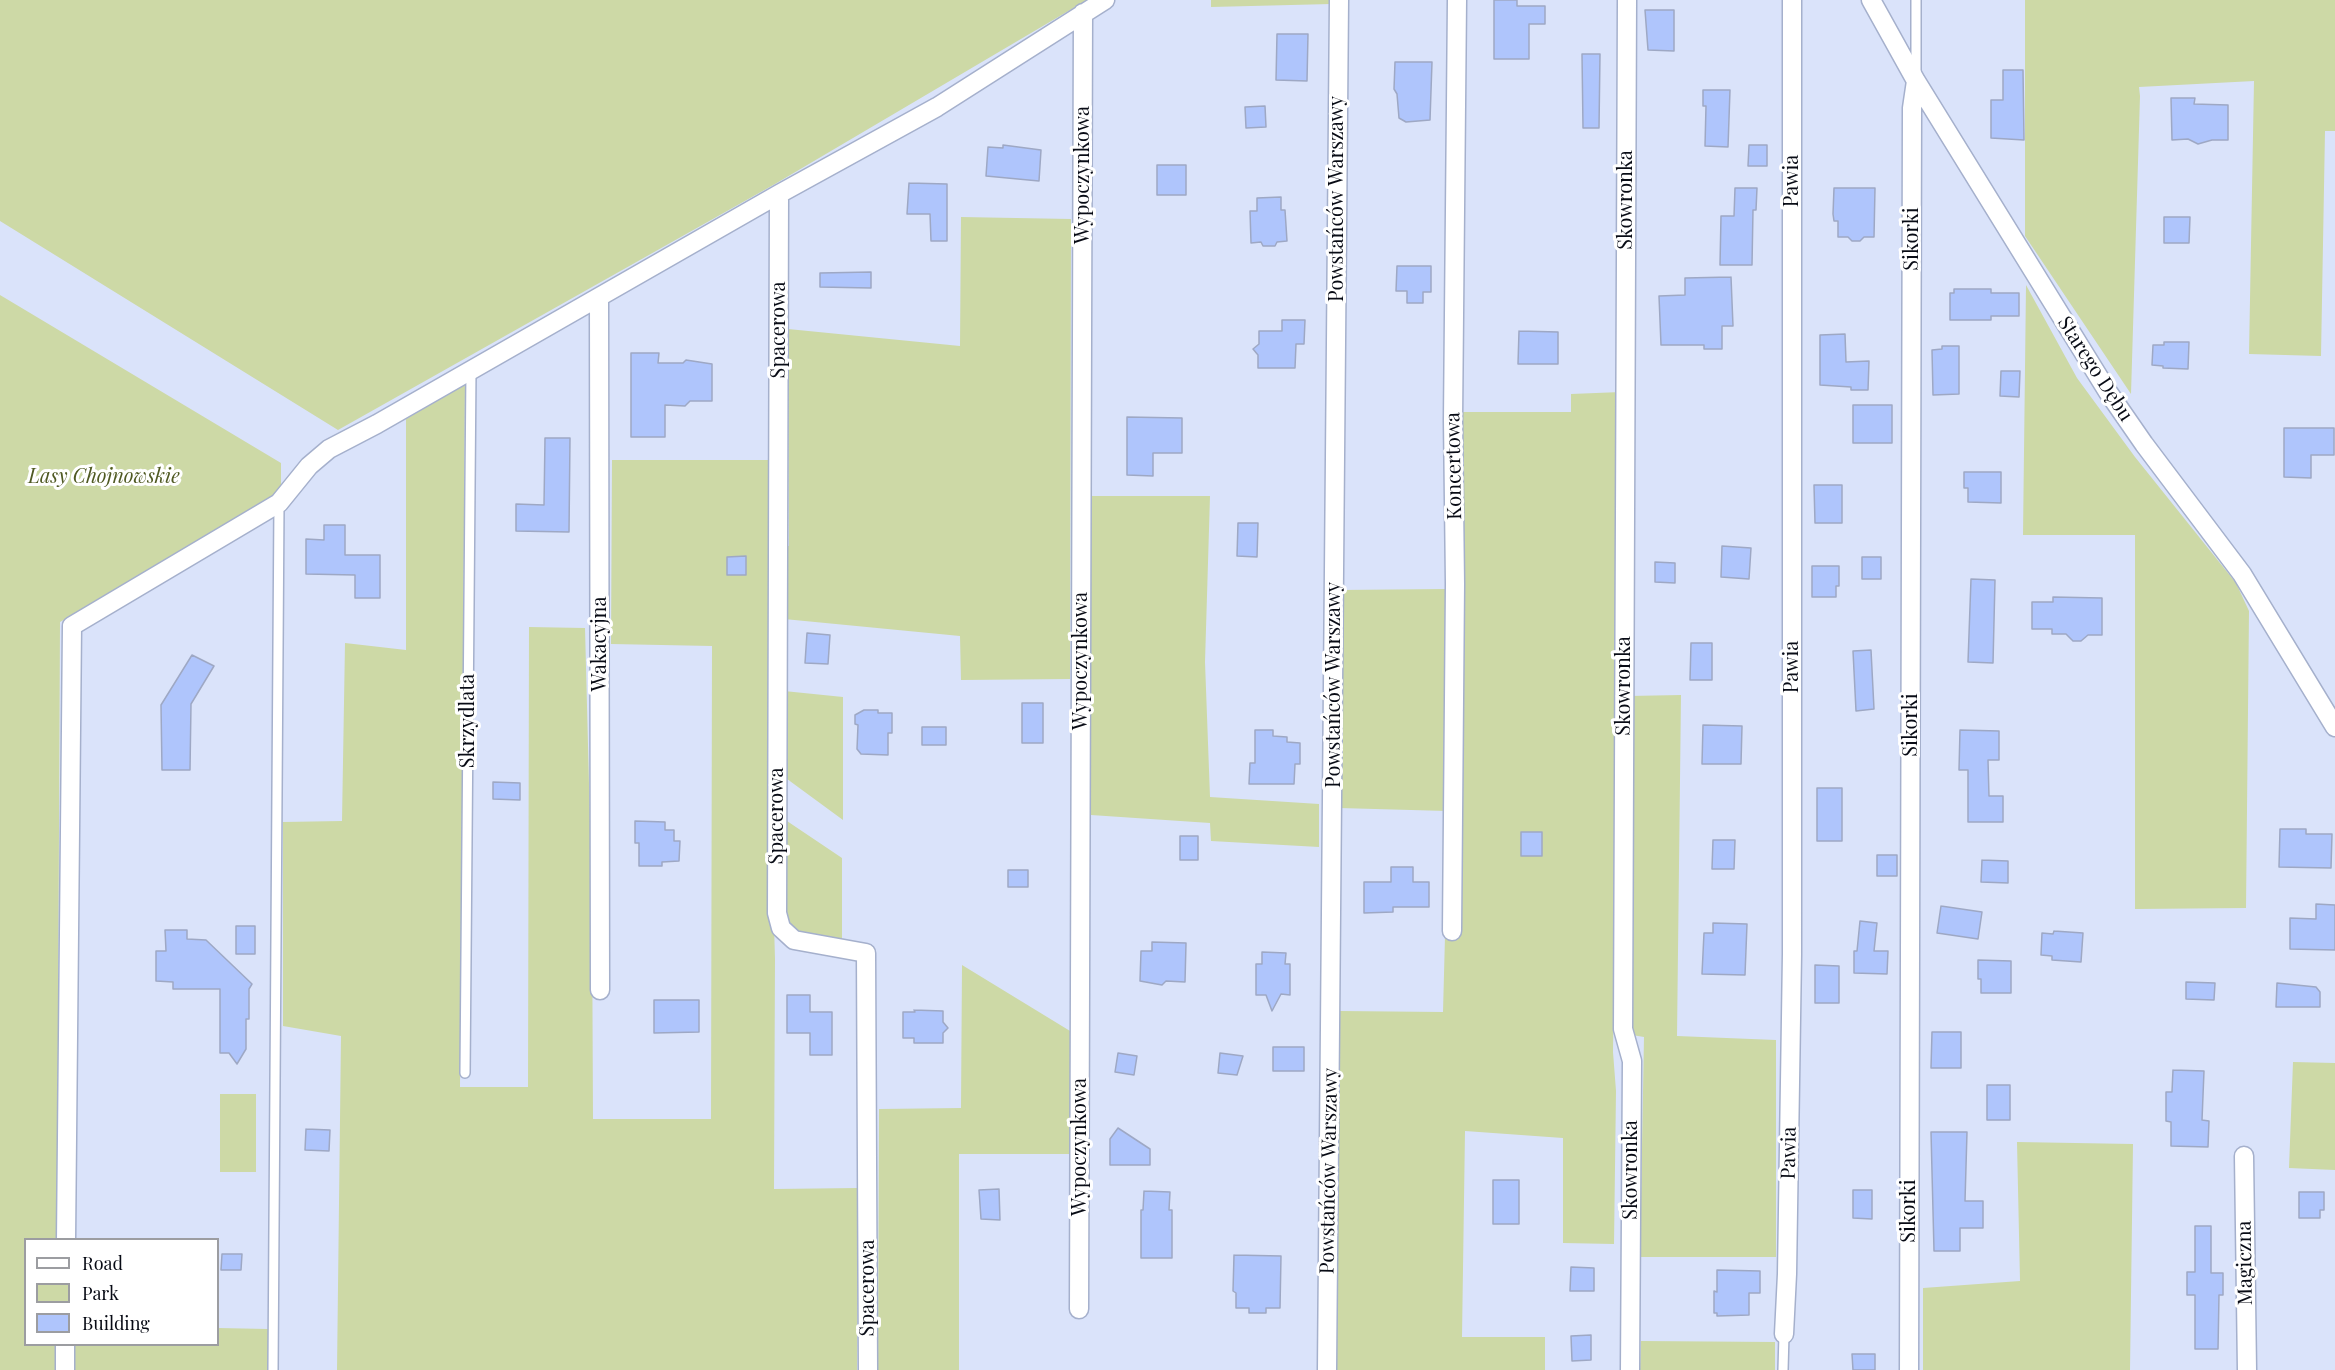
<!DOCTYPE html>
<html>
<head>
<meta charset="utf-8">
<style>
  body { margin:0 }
  #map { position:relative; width:2335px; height:1370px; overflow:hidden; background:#dae3fa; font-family:"Playfair Display",serif }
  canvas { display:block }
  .legend { position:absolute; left:24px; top:1238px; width:195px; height:108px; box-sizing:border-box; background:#fff; border:2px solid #9c9da1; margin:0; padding:8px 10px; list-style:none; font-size:18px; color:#080b15 }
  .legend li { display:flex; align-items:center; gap:12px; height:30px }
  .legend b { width:30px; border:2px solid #9c9da1 }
</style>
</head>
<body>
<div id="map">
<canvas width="2335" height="1370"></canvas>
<ul class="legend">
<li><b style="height:8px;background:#fff"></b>Road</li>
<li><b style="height:16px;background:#cdd9a6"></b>Park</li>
<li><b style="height:16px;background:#afc5fc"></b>Building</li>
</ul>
</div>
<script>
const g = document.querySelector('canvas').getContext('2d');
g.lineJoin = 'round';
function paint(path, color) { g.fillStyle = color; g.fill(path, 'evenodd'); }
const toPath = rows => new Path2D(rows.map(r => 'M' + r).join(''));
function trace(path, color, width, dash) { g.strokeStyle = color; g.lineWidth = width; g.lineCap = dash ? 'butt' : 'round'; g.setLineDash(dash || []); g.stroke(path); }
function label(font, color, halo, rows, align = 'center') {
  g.font = font + ' "Playfair Display",serif'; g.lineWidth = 6; g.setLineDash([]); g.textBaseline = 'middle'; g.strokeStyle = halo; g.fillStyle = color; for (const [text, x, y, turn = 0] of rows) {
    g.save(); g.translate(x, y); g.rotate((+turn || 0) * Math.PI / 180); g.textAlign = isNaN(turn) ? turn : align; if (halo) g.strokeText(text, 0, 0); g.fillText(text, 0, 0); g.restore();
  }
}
paint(toPath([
  [0,0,1087,0,775,184,338,430,0,221],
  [1211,0,1331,0,1331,4,1211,7],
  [2025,0,2335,0,2335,131,2325,131,2321,356,2249,354,2254,81,2139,87,2140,96,2131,394,2025,236],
  [961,217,1071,219,1070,679,961,680,960,636,784,619,784,546,789,546,788,329,960,346],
  [2026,285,2077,378,2135,457,2236,583,2249,611,2246,908,2135,909,2135,535,2023,535],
  [0,295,281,463,281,493,60,622,57,1239,26,1240,26,1344,56,1345,56,1370,0,1370],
  [465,384,460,1087,528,1087,529,627,585,628,592,901,593,1119,711,1119,712,646,611,644,612,460,771,460,771,819,775,959,774,1189,858,1188,857,1370,337,1370,341,1036,283,1026,283,822,342,821,345,643,406,650,406,419],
  [1621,392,1613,1052,1616,1091,1614,1244,1563,1243,1563,1138,1465,1131,1462,1337,1545,1337,1545,1370,1334,1370,1339,1011,1443,1012,1445,936,1455,936,1459,412,1571,412,1571,394],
  [1089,496,1210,496,1205,662,1210,797,1319,804,1319,847,1211,841,1210,823,1091,815],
  [1446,589,1447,811,1339,808,1339,590],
  [784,691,843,697,843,820,783,776],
  [1681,695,1677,1036,1776,1040,1776,1257,1640,1257,1644,1037,1632,1035,1634,769,1630,769,1629,696],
  [784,819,842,858,842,940,799,935,783,917],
  [962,965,1075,1034,1074,1154,959,1154,959,1370,878,1370,879,1109,961,1108],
  [2293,1062,2335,1063,2335,1170,2289,1168],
  [220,1094,256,1094,256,1172,220,1172],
  [2017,1142,2133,1144,2130,1370,1923,1370,1923,1288,2020,1281],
  [218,1328,268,1329,268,1370,73,1370,73,1345,218,1344],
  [1641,1341,1775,1342,1775,1370,1640,1370]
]), '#cdd9a6');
const building = toPath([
  [1494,0,1517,0,1517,6,1545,6,1545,24,1529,24,1529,59,1494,59,1494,0],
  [1645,10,1674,10,1674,51,1648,50,1645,10],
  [1277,34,1308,34,1307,81,1276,80,1277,34],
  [1582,54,1600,54,1599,128,1583,128,1582,54],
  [1395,62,1432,62,1430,120,1406,122,1399,118,1397,94,1394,89,1395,62],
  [2003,70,2023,70,2024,140,1991,138,1991,100,2003,100,2003,70],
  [1703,90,1730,90,1728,147,1705,146,1706,106,1703,106,1703,90],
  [2171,98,2195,98,2194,104,2228,105,2228,140,2212,140,2198,144,2188,139,2172,140,2171,98],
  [1265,106,1266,127,1246,128,1245,107,1265,106],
  [1003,145,1041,150,1039,181,986,176,988,147,1003,148,1003,145],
  [1749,145,1767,145,1767,166,1748,166,1749,145],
  [1157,165,1186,165,1186,195,1157,195,1157,165],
  [909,183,947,184,947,241,931,241,930,214,907,214,909,183],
  [1735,188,1757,188,1756,210,1753,210,1752,265,1720,265,1721,216,1734,216,1735,188],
  [1834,188,1875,188,1874,237,1864,237,1860,241,1852,241,1848,237,1838,237,1838,221,1834,221,1833,214,1834,188],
  [1281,197,1281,210,1285,210,1287,241,1277,242,1275,246,1263,246,1261,242,1251,243,1250,211,1257,211,1257,198,1281,197],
  [2164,217,2190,217,2189,243,2164,243,2164,217],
  [1397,266,1431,266,1431,292,1423,292,1423,303,1407,303,1407,291,1396,291,1397,266],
  [871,272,871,288,820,287,820,273,871,272],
  [1731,277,1733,326,1722,326,1722,349,1704,349,1704,345,1661,345,1659,296,1685,295,1685,278,1731,277],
  [1954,289,1991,289,1991,293,2019,293,2019,316,1991,316,1991,320,1950,320,1950,293,1954,293,1954,289],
  [1282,320,1305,320,1304,344,1296,344,1295,368,1258,368,1258,355,1253,349,1259,344,1259,331,1282,331,1282,320],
  [1519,331,1558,332,1558,364,1518,364,1519,331],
  [1845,334,1846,362,1869,361,1868,390,1851,390,1851,387,1820,385,1820,335,1845,334],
  [2164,342,2189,342,2188,369,2163,368,2163,366,2152,365,2153,345,2164,345,2164,342],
  [1942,346,1959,346,1959,394,1933,395,1932,350,1942,349,1942,346],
  [631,353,659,353,658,363,683,363,686,360,712,364,712,401,690,401,685,406,665,405,665,437,631,437,631,353],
  [2001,371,2020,371,2019,397,2000,396,2001,371],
  [1853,405,1892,405,1892,443,1853,443,1853,405],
  [1127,417,1182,418,1182,453,1153,453,1153,476,1127,475,1127,417],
  [2284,428,2334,428,2334,455,2311,455,2311,478,2284,477,2284,428],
  [545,438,570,438,569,532,516,531,516,504,544,505,545,438],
  [1964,472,2001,472,2001,503,1968,502,1968,488,1964,488,1964,472],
  [1814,485,1842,485,1842,523,1815,523,1814,485],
  [1238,523,1258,523,1257,557,1237,556,1238,523],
  [324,525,345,525,345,555,380,555,380,598,355,598,355,575,306,574,306,539,324,540,324,525],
  [1722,546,1751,548,1749,579,1721,577,1722,546],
  [746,556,746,575,727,575,727,557,746,556],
  [1862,557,1881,557,1881,579,1862,579,1862,557],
  [1655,562,1675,563,1675,583,1655,582,1655,562],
  [1812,566,1839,566,1839,586,1836,586,1836,597,1812,597,1812,566],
  [1971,579,1995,580,1993,663,1968,662,1971,579],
  [2053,597,2102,598,2102,635,2088,635,2081,641,2073,641,2066,634,2052,634,2052,629,2032,629,2032,602,2053,602,2053,597],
  [807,633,830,635,828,664,805,663,807,633],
  [1691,643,1712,643,1712,680,1690,680,1691,643],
  [1871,650,1874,709,1856,711,1853,651,1871,650],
  [192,655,214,666,191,704,190,770,162,770,161,705,192,655],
  [1022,703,1043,703,1043,743,1022,743,1022,703],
  [864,710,878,710,878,713,892,713,892,733,888,733,888,755,861,754,857,749,858,725,855,724,855,715,864,710],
  [1703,725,1742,726,1741,764,1702,764,1703,725],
  [922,727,946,727,946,745,922,745,922,727],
  [1255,730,1273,730,1273,736,1287,737,1287,742,1300,743,1300,764,1295,764,1294,784,1249,784,1250,763,1255,763,1255,730],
  [1960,730,1999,731,1999,760,1988,760,1989,796,2003,796,2003,822,1968,822,1968,770,1959,770,1960,730],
  [493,782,520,783,520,800,493,799,493,782],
  [1817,788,1842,788,1842,841,1817,841,1817,788],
  [635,821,665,822,665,830,674,830,674,841,680,841,679,861,662,862,662,866,639,866,639,843,635,843,635,821],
  [2280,829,2306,829,2306,834,2332,834,2331,868,2279,867,2280,829],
  [1521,832,1542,832,1542,856,1521,856,1521,832],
  [1180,836,1198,836,1198,860,1180,860,1180,836],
  [1713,840,1735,840,1734,869,1712,869,1713,840],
  [1877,855,1897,855,1897,876,1877,876,1877,855],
  [1982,860,2008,861,2008,883,1981,882,1982,860],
  [1391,867,1413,867,1413,882,1429,882,1429,907,1393,907,1393,912,1364,913,1364,882,1391,882,1391,867],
  [1008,870,1028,870,1028,887,1008,887,1008,870],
  [2316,904,2335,905,2335,950,2290,949,2290,918,2316,919,2316,904],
  [1941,906,1982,912,1978,939,1937,933,1941,906],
  [1860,921,1877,923,1874,951,1888,951,1887,974,1854,973,1854,951,1857,951,1860,921],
  [1713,923,1747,924,1745,975,1702,974,1704,933,1713,933,1713,923],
  [236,926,255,926,255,954,236,954,236,926],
  [165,930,187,930,187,939,206,940,252,984,249,989,249,1019,246,1019,246,1049,237,1064,229,1053,220,1053,220,989,173,989,173,982,156,981,156,951,166,951,165,930],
  [2054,931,2083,933,2081,962,2052,960,2052,956,2041,955,2042,933,2053,934,2054,931],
  [1152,942,1186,943,1185,982,1166,981,1162,985,1140,981,1141,951,1152,951,1152,942],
  [1262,952,1286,953,1285,964,1290,964,1290,995,1281,994,1272,1011,1266,995,1256,995,1256,964,1262,964,1262,952],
  [1978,960,2011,961,2011,993,1981,993,1981,979,1978,979,1978,960],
  [1815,965,1839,966,1839,1003,1815,1003,1815,965],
  [2186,982,2215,983,2214,1000,2186,999,2186,982],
  [2277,983,2316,987,2320,992,2320,1007,2276,1007,2277,983],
  [787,995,810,995,810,1012,832,1012,832,1055,810,1055,810,1033,787,1033,787,995],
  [654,1000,699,1000,699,1032,654,1033,654,1000],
  [914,1010,943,1011,943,1022,948,1028,943,1033,943,1043,914,1043,914,1038,903,1038,903,1012,915,1012,914,1010],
  [1932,1032,1961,1032,1961,1068,1931,1068,1932,1032],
  [1273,1047,1304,1047,1304,1071,1273,1071,1273,1047],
  [1118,1053,1137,1056,1134,1075,1115,1072,1118,1053],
  [1220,1053,1243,1056,1237,1075,1218,1073,1220,1053],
  [2173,1070,2204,1071,2202,1120,2209,1121,2208,1147,2171,1146,2171,1122,2166,1121,2166,1092,2172,1092,2173,1070],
  [1987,1085,2010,1085,2010,1120,1987,1120,1987,1085],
  [1118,1128,1150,1149,1150,1165,1110,1165,1110,1139,1118,1128],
  [306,1129,330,1130,329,1151,305,1150,306,1129],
  [1931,1132,1967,1132,1965,1201,1983,1201,1983,1228,1960,1228,1960,1251,1934,1251,1931,1132],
  [1493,1180,1519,1180,1519,1224,1493,1224,1493,1180],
  [999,1189,1000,1220,981,1219,979,1190,999,1189],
  [1853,1190,1872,1190,1872,1219,1853,1218,1853,1190],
  [1144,1191,1170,1192,1169,1210,1172,1210,1172,1258,1141,1258,1141,1210,1143,1210,1144,1191],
  [2299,1192,2324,1192,2324,1210,2320,1210,2320,1218,2299,1218,2299,1192],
  [2195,1226,2211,1226,2211,1273,2223,1273,2223,1295,2219,1295,2218,1349,2195,1349,2195,1295,2187,1295,2187,1272,2195,1272,2195,1226],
  [222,1254,242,1254,241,1270,221,1270,222,1254],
  [1234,1255,1281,1256,1280,1308,1266,1308,1266,1313,1249,1313,1249,1308,1236,1308,1236,1293,1233,1291,1234,1255],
  [1571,1267,1594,1268,1594,1291,1570,1291,1571,1267],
  [1717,1270,1760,1271,1760,1293,1749,1293,1749,1315,1717,1316,1717,1313,1714,1313,1714,1291,1717,1292,1717,1270],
  [1591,1335,1591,1360,1572,1361,1571,1336,1591,1335],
  [1852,1354,1875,1354,1875,1370,1853,1370,1852,1354]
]);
paint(building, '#afc5fc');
trace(building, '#9ea8c4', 1.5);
const service = toPath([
  [1916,73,1916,0],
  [465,1073,471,369],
  [273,1370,279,503],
  [1783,1370,1784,1334]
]);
const minor = toPath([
  [1627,0,1623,1029,1632,1061,1630,1370],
  [1871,0,1916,81,2108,392,2144,444,2242,574,2335,727],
  [779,194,777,913,781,928,794,940,866,953,868,1370],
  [599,298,600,990],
  [1452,931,1455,584,1453,420,1457,0],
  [2244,1156,2247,1370],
  [66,1240,72,626,279,503,309,466,329,449,377,424,779,194,937,107,1105,0],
  [1079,1309,1083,13],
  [1784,1334,1787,1274,1792,954,1792,0],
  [65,1370,65,1344],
  [1327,1370,1339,0],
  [1909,1370,1912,108,1916,81]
]);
trace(service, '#a5b0cc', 12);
trace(minor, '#a5b0cc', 21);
trace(service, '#fff', 9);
trace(minor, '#fff', 18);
label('20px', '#080b15', '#fff', [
  ["Wypoczynkowa",1083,175,-90],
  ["Pawia",1792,181,-90],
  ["Powstańców Warszawy",1337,199,-90],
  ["Skowronka",1626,200,-90],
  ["Sikorki",1912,239,-90],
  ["Spacerowa",779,330,-90],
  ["Starego Dębu",2095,369,57],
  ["Koncertowa",1454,466,-91],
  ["Wakacyjna",600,644,-90],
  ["Wypoczynkowa",1081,661,-90],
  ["Pawia",1792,667,-90],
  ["Powstańców Warszawy",1334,685,-90],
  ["Skowronka",1624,686,-90],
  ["Skrzydlata",468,721,-90],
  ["Sikorki",1911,725,-90],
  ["Spacerowa",777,816,-90],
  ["Wypoczynkowa",1080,1147,-90],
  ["Pawia",1789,1153,-89],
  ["Skowronka",1631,1170,-90],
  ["Powstańców Warszawy",1329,1171,-89],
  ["Sikorki",1909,1211,-90],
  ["Magiczna",2245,1263,-91],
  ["Spacerowa",868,1288,-90]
]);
label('italic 20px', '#4f5922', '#fff', [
  ["Lasy Chojnowskie",104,477]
]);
</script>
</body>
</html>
